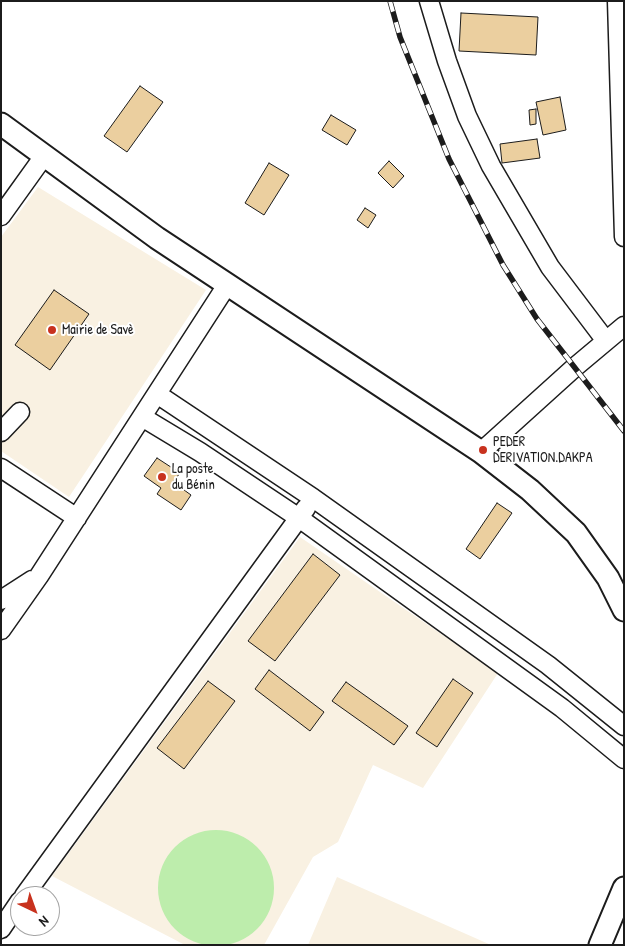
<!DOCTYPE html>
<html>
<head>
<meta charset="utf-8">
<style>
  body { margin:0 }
  #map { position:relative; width:625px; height:946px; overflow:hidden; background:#fff; font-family:"Patrick Hand",sans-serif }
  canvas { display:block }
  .frame { position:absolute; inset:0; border:2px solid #1c1c1c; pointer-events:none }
  .north { position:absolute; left:10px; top:886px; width:50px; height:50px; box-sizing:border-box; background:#fff; border:1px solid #a4a4a4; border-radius:50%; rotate:138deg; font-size:14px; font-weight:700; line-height:20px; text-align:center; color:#1c1c1c }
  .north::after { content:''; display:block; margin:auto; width:18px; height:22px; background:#c8321e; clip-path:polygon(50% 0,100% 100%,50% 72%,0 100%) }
</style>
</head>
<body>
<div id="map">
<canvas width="625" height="946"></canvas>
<div class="frame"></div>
<div class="north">N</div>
</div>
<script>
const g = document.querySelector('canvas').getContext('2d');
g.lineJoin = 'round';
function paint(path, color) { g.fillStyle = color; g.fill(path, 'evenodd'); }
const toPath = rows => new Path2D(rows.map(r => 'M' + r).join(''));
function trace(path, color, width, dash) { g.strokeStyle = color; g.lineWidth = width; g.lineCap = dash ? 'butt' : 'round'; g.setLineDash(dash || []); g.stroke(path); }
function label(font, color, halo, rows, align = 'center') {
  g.font = font + ' "Patrick Hand",sans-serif'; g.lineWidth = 4; g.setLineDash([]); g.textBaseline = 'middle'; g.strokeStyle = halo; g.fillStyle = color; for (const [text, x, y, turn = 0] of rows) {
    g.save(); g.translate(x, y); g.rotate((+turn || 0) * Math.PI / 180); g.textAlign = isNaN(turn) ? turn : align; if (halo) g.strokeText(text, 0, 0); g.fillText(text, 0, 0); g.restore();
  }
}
paint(toPath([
  [38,187,206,290,69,497,1,451,1,237],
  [300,537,498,673,423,788,373,765,338,842,313,857,264,945,185,945,52,876],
  [337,877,491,945,308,945]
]), '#f9f1e2');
paint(toPath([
  '158 888a58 58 0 1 1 116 0a58 58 0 1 1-116 0Z'
]), '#bdedac');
const building = toPath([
  [461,13,538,17,536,55,459,51,461,13],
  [140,86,163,102,127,152,104,136,140,86],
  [560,97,566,130,543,135,536,102,560,97],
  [536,109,536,124,530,125,529,110,536,109],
  [331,115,356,130,347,145,322,130,331,115],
  [537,139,540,158,502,163,500,144,537,139],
  [389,161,404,176,393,188,378,173,389,161],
  [269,163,289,175,264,215,245,203,269,163],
  [365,208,376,215,368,228,357,220,365,208],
  [54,290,89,314,50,370,15,345,54,290],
  [157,458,180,473,173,482,191,495,181,510,157,494,161,488,144,476,157,458],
  [497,503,512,513,480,559,466,549,497,503],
  [313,554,340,575,275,661,248,641,313,554],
  [269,670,324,712,310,731,255,689,269,670],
  [453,679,473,693,437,747,416,733,453,679],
  [208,681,235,701,184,769,157,748,208,681],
  [346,682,408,726,394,745,332,701,346,682]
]);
paint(building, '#ebcf9f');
trace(building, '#1c1c1c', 1);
const minor = toPath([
  [429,1,447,61,467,116,491,166,550,267,606,341],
  [617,1,624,237],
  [1,216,44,156],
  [157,394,313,498,548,665,624,726],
  [142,417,200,452,299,518,562,708,624,759],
  [1,432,20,412],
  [481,452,575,367,624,326],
  [1,468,77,518],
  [1,600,32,580],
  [1,630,39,576,227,285],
  [24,896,306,508],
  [1,929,20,901]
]);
const major = toPath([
  [1,124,157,238,481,452,530,490,576,533,608,578,624,610],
  [600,945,624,888]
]);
trace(minor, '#1c1c1c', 21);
trace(major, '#1c1c1c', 25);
trace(minor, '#fff', 18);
trace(major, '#fff', 21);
const rail = toPath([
  [390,1,400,37,449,159,503,265,537,319,624,431]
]);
trace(rail, '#1c1c1c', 5.5);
trace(rail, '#fff', 4, [11]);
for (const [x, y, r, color] of [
  [52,330,5,"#c8321e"],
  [483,450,5,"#c8321e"],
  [162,477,5,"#c8321e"]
]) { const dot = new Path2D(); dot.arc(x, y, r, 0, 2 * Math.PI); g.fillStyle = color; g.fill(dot); trace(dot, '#fff', 2); }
label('14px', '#1c1c1c', '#fff', [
  ["Mairie de Savè",62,330],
  ["PEDER",493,442],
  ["DERIVATION.DAKPA",493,458],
  ["La poste",172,469],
  ["du Bénin",172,485]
], 'left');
</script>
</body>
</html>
